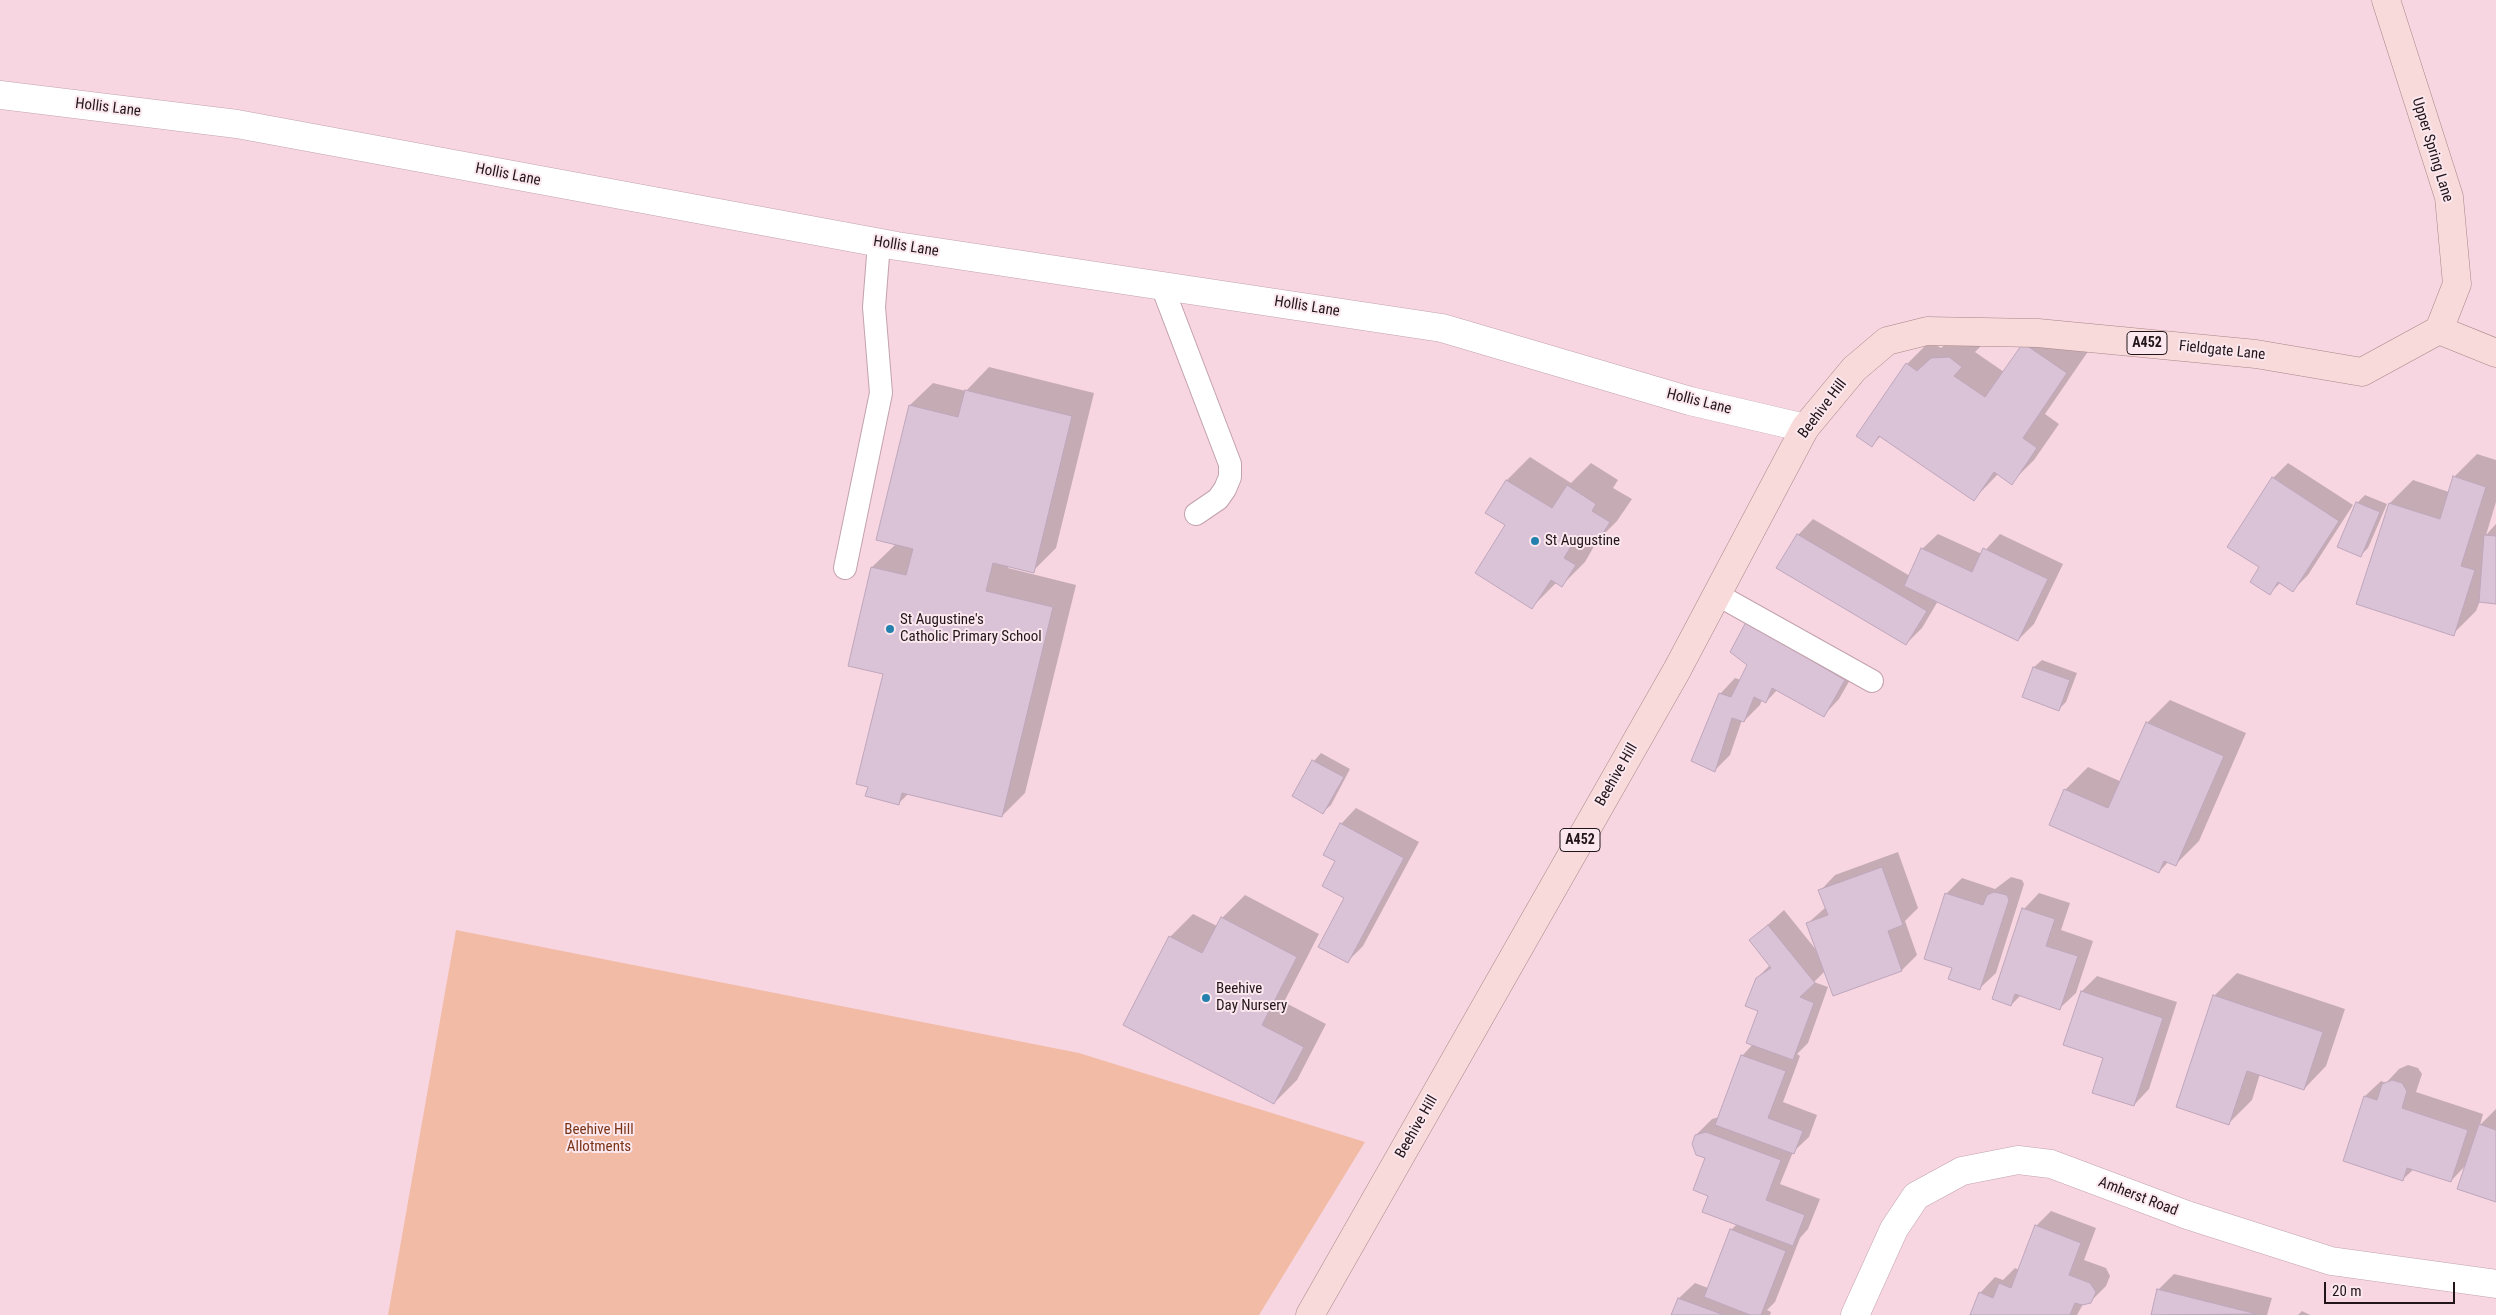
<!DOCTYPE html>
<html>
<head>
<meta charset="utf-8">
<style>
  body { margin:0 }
  #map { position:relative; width:2496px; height:1315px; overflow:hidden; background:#f7d6e2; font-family:"Roboto Condensed",sans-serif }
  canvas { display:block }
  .scale { position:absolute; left:2324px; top:1282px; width:131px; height:22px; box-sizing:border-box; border:2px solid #21151a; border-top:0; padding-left:6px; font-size:15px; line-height:18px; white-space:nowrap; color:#21151a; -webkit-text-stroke:4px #fbe7ee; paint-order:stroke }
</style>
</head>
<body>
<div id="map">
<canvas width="2496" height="1315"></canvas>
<div class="scale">20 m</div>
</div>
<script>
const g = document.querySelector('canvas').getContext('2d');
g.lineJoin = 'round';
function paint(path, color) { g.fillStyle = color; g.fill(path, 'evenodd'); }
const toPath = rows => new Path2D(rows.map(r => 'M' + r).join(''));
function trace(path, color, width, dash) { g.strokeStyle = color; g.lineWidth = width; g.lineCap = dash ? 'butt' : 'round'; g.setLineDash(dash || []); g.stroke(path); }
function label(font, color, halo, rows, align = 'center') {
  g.font = font + ' "Roboto Condensed",sans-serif'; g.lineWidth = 4; g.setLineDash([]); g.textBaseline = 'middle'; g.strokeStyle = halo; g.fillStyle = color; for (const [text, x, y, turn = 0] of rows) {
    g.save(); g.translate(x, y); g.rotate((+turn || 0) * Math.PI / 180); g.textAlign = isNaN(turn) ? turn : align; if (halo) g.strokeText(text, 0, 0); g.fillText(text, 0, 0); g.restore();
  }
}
paint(toPath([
  [456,930,1079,1053,1365,1142,1259,1315,388,1315]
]), '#f2bba6');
paint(toPath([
  [1955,336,1983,344,1975,352,2004,372,2024,343,2089,350,2045,414,2059,424,2034,460,2011,483,1998,474,1974,499,1881,436,1872,445,1858,435,1907,364,1930,341,1941,348],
  [989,367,1094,393,1056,548,1033,571,1009,565,1008,568,1076,585,1025,793,1002,816,909,793,899,803,872,567,896,544,910,405,933,383,966,391],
  [2477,454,2496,460,2496,502,2486,535,2496,524,2496,602,2480,601,2476,611,2453,634,2390,503,2413,480,2449,492,2454,477],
  [1530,457,1571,483,1591,463,1618,480,1613,488,1632,499,1617,521,1597,541,1585,562,1562,585,1557,582,1532,607,1507,525,1487,512,1507,480],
  [2288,463,2353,505,2308,575,2293,590,2281,582,2270,593,2261,567,2273,478],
  [2365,495,2387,504,2368,548,2361,555,2357,503],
  [1813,519,1910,576,1922,549,1938,534,1982,554,2000,534,2063,564,2034,624,2018,640,1938,601,1922,628,1906,644,1798,535],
  [1747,623,1859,664,1839,699,1824,715,1777,690,1766,702,1762,700,1760,705,1744,721,1742,720,1730,755,1715,770,1720,694,1735,678,1741,680,1748,665],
  [2042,660,2077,673,2066,702,2059,709,2034,667],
  [2170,700,2246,733,2199,841,2176,864,2169,861,2159,872,2065,790,2088,767,2122,782,2147,723],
  [1321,753,1350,769,1331,805,1323,812,1294,796,1314,761],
  [1356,808,1419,842,1363,946,1348,961,1341,824],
  [1898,852,1918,908,1905,921,1917,955,1902,970,1825,971,1814,982,1828,987,1808,1043,1797,1054,1800,1056,1783,1102,1817,1115,1809,1137,1793,1152,1780,1184,1820,1199,1808,1229,1800,1238,1775,1302,1767,1310,1771,1312,1770,1315,1673,1315,1679,1298,1695,1283,1708,1288,1731,1230,1737,1224,1710,1195,1707,1157,1696,1135,1712,1119,1719,1117,1742,1056,1753,1044,1759,1010,1757,978,1770,965,1751,940,1784,910,1817,951,1808,923,1826,907,1820,891,1835,875],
  [2011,877,2022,880,2024,884,1996,973,1980,988,1946,894,1962,878,1995,889],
  [2039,893,2070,903,2061,930,2093,941,2076,993,2060,1008,2021,995,2011,1005,2024,909],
  [1245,895,1319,934,1284,1002,1326,1024,1297,1080,1274,1103,1125,1025,1170,937,1193,914,1217,926,1222,918],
  [2237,973,2345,1009,2326,1066,2304,1089,2260,1074,2252,1100,2229,1123,2214,996],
  [2097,976,2177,1002,2149,1089,2134,1105,2105,1058,2082,991],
  [2408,1065,2418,1068,2422,1074,2416,1092,2483,1114,2480,1125,2496,1109,2496,1200,2466,1165,2451,1181,2414,1169,2403,1179,2365,1096,2381,1081,2386,1083,2399,1069],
  [2051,1211,2096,1228,2084,1260,2106,1268,2110,1276,2106,1286,2090,1302,2083,1304,2077,1315,1971,1315,1980,1293,1995,1277,2003,1280,2015,1268,2019,1270,2036,1226],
  [2174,1274,2272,1298,2267,1315,2152,1315,2158,1290],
  [2302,1311,2310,1315,2298,1315]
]), '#0003');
const building = toPath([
  [2023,343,2067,373,2023,438,2037,448,2012,485,1994,472,1974,501,1879,436,1872,447,1856,436,1906,363,1917,371,1931,358,1949,357,1962,367,1954,376,1985,397,2023,343],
  [965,390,1072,416,1034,573,993,563,986,591,1053,607,1002,817,902,793,899,805,865,796,868,787,856,784,883,674,848,666,871,567,906,575,913,549,876,540,909,405,958,417,965,390],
  [2453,476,2486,487,2461,566,2475,570,2454,636,2356,604,2389,503,2440,519,2453,476],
  [2272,477,2339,521,2293,592,2278,582,2270,595,2250,582,2259,567,2227,547,2272,477],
  [1506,480,1552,508,1567,485,1596,504,1592,511,1610,522,1595,546,1578,535,1564,558,1576,565,1562,587,1551,580,1532,609,1475,573,1505,525,1485,513,1506,480],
  [2356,502,2380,512,2361,557,2337,547,2356,502],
  [1797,534,1927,611,1906,645,1776,568,1797,534],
  [2484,535,2496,536,2496,604,2479,602,2484,535],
  [1921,548,1972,572,1983,548,2048,579,2018,641,1904,586,1921,548],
  [1746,622,1845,680,1824,717,1772,688,1766,703,1754,697,1744,722,1732,718,1715,772,1691,761,1719,693,1731,697,1747,665,1730,652,1746,622],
  [2033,667,2070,680,2059,711,2022,697,2033,667],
  [2146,722,2224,756,2176,866,2164,861,2159,873,2049,825,2064,789,2108,808,2146,722],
  [1312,760,1344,777,1323,814,1292,796,1312,760],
  [1340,823,1404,858,1348,963,1318,947,1344,898,1322,886,1335,861,1323,855,1340,823],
  [1882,867,1903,925,1888,931,1902,971,1833,996,1806,923,1828,915,1818,890,1882,867],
  [1994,892,2007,895,2009,900,1980,990,1948,979,1952,968,1924,959,1945,893,1983,905,1987,895,1994,892],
  [2022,908,2055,919,2046,946,2078,956,2060,1010,2015,994,2011,1006,1992,999,2022,908],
  [1221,917,1297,957,1262,1025,1304,1047,1274,1104,1123,1025,1169,936,1202,953,1221,917],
  [1768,925,1815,983,1800,997,1814,1003,1793,1060,1746,1043,1758,1011,1745,1006,1756,978,1771,968,1749,940,1768,925],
  [2081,991,2163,1018,2134,1106,2092,1093,2103,1058,2063,1045,2081,991],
  [2213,995,2323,1032,2304,1090,2247,1071,2229,1125,2176,1107,2213,995],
  [1741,1055,1786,1071,1768,1118,1803,1131,1794,1154,1715,1125,1741,1055],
  [2392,1080,2402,1083,2407,1091,2402,1108,2468,1130,2451,1182,2407,1168,2403,1181,2343,1161,2364,1096,2377,1100,2382,1084,2392,1080],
  [2479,1124,2496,1130,2496,1202,2457,1189,2479,1124],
  [1706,1132,1781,1160,1766,1200,1805,1215,1793,1246,1702,1212,1708,1196,1693,1190,1705,1158,1696,1155,1692,1144,1695,1135,1706,1132],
  [2035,1225,2081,1243,2069,1275,2090,1283,2096,1292,2091,1303,2082,1305,2075,1303,2070,1315,1970,1315,1979,1292,1993,1298,1999,1283,2011,1288,2035,1225],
  [1730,1229,1786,1251,1761,1315,1750,1315,1704,1297,1730,1229],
  [2157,1289,2257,1314,2151,1315,2157,1289],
  [1678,1298,1724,1315,1671,1315,1678,1298]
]);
paint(building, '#dac2d7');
trace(building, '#bea6bb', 1);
const lane = toPath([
  [1162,286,1230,464,1230,477,1225,489,1218,499,1196,514],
  [845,568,881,393,874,307,879,243],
  [1718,595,1872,681]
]);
const street = toPath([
  [0,95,237,124,897,246,1442,328,1690,401,1805,428],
  [1855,1315,1894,1229,1916,1196,1962,1171,2018,1160,2051,1164,2187,1215,2331,1261,2496,1284]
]);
const primary = toPath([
  [2386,0,2449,197,2457,284,2439,330],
  [2439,330,2496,353],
  [1310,1315,1677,670,1805,428,1854,369,1887,341,1927,331,2038,333,2256,354,2362,372,2439,330]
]);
trace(lane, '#c2a2ad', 24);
trace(street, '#c2a2ad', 29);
trace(primary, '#aa8587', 29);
trace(lane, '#fff', 22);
trace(street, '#fff', 28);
trace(primary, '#f8dada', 28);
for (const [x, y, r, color] of [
  [1535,541,5,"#2481ae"],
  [890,629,5,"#2481ae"],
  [1206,998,5,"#2481ae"]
]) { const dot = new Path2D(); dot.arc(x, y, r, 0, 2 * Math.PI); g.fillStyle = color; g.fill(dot); trace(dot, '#fbe7ee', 2); }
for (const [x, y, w] of [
  [2147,343,40],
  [1580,840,40]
]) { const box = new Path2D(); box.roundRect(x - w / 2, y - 11.5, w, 23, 4); g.fillStyle = '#fbe7ee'; g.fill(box); trace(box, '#21151a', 1); }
label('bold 14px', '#21151a', null, [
  ["A452",2147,343],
  ["A452",1580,840]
]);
label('15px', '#21151a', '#fbe7ee', [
  ["Hollis Lane",108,108,7],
  ["Upper Spring Lane",2432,150,73],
  ["Hollis Lane",508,175,11],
  ["Hollis Lane",906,247,9],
  ["Hollis Lane",1307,307,9],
  ["Fieldgate Lane",2222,351,6],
  ["Hollis Lane",1699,402,14],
  ["Beehive Hill",1823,409,-53],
  ["Beehive Hill",1617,775,-60],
  ["Beehive Hill",1417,1127,-60],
  ["Amherst Road",2138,1197,21]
]);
label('15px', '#21151a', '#fbe7ee', [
  ["St Augustine",1545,541],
  ["St Augustine's",900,620],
  ["Catholic Primary School",900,637],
  ["Beehive",1216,989],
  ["Day Nursery",1216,1006]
], 'left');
label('15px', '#7a3416', '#fbe7ee', [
  ["Beehive Hill",599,1130],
  ["Allotments",599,1147]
]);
</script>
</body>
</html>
